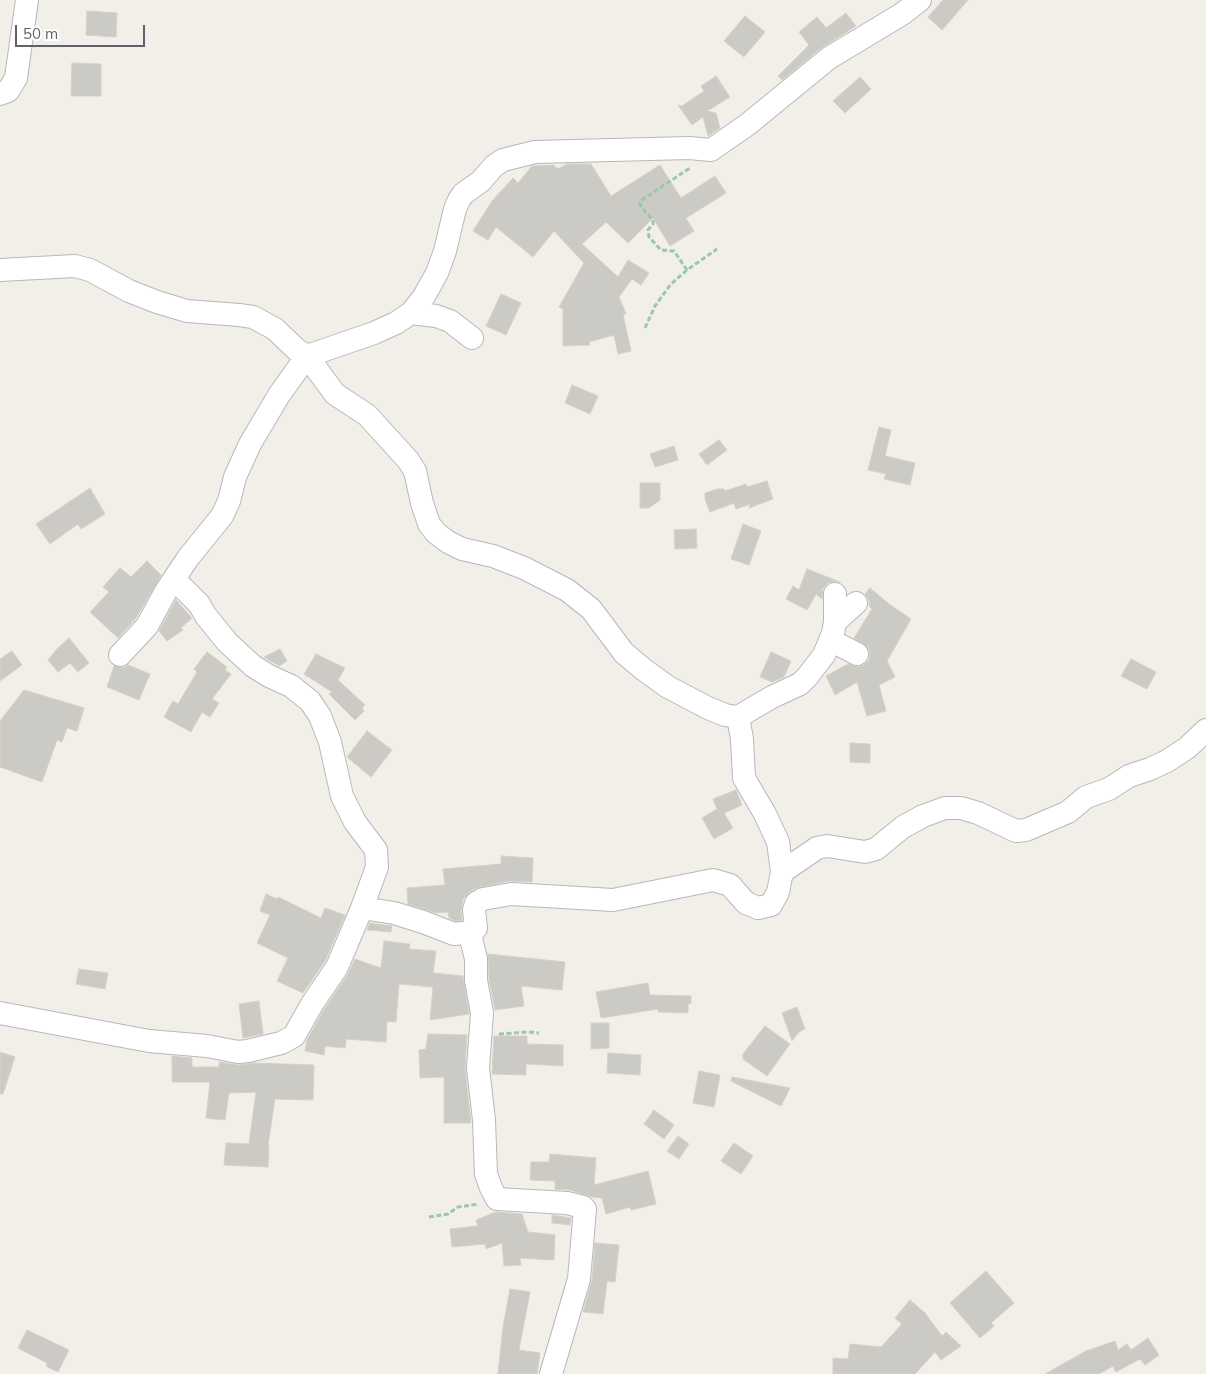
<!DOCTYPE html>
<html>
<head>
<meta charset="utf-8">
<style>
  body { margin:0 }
  #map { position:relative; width:1206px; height:1374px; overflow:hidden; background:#f1efe8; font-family:Mulish,sans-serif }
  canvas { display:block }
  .scale { position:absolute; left:15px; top:25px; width:130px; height:22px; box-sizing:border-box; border:2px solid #5f6368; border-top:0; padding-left:6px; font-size:15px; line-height:18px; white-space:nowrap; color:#5f6368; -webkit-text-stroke:4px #fff; paint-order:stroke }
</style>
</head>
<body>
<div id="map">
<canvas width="1206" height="1374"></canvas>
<div class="scale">50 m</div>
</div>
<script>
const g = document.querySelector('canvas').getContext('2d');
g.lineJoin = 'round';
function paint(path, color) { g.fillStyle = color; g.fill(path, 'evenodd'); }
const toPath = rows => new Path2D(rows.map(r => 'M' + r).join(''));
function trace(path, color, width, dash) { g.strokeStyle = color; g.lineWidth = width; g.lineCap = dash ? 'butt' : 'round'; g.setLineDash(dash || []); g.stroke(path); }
const building = toPath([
  [943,0,968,0,942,30,928,17,943,0],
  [87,11,117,13,116,37,86,35,87,11],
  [846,13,856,26,821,48,782,80,778,76,809,45,799,32,817,17,826,28,846,13],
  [745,16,765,32,744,57,724,41,745,16],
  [72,63,101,64,101,96,71,96,72,63],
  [716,76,730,97,707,111,716,113,720,128,708,136,703,117,692,125,678,105,682,106,704,91,701,86,716,76],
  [860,77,871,89,845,113,833,101,860,77],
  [567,164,591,164,611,196,660,165,681,198,715,176,726,193,686,218,694,231,670,246,653,218,628,243,606,222,582,244,618,277,628,260,649,273,641,285,632,279,619,297,626,314,623,315,631,351,618,354,614,335,589,342,590,345,563,346,563,309,559,307,584,263,554,231,533,257,496,227,488,240,473,231,492,201,513,178,518,183,532,166,553,165,558,169,567,164],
  [501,294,521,303,506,335,486,326,501,294],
  [572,385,598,396,590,414,565,403,572,385],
  [879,427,891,430,885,456,915,463,910,485,884,479,886,474,868,470,879,427],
  [719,440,727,450,707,465,699,454,719,440],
  [674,446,678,460,655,467,650,454,674,446],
  [767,481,773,499,749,508,750,504,736,509,734,503,710,512,705,499,705,493,718,489,724,489,725,491,746,484,747,487,767,481],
  [640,483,660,483,660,500,649,508,640,508,640,483],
  [90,488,105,514,81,529,78,524,50,544,36,524,90,488],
  [743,524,761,531,749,565,731,559,743,524],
  [696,529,697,548,675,549,674,530,696,529],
  [147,561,161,575,136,618,118,638,90,612,109,592,103,587,120,568,131,577,147,561],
  [807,569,840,582,835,581,828,583,823,588,822,599,816,594,807,610,786,599,793,586,799,590,807,569],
  [870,588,889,604,911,619,887,661,895,677,879,685,886,711,867,716,857,682,835,695,826,676,848,664,858,667,864,665,869,660,870,653,868,647,854,638,872,609,869,606,869,600,865,594,870,588],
  [176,600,192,618,181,628,183,630,167,641,159,631,176,600],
  [69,638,89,663,78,672,70,663,58,672,48,660,57,649,69,638],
  [280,649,287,661,279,666,264,657,280,649],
  [12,651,22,665,0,681,0,659,12,651],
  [207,652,227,667,225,670,231,674,212,699,219,703,210,717,202,712,191,732,164,717,173,701,178,704,197,672,194,669,207,652],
  [771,652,791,661,784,677,772,682,760,677,771,652],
  [316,654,345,668,338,680,365,705,362,708,364,711,355,720,329,694,332,692,304,674,316,654],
  [1131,659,1156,672,1147,689,1121,676,1131,659],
  [128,665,150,674,139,700,107,687,114,666,123,668,128,665],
  [24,690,84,708,77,731,67,728,62,742,57,740,42,782,0,767,0,721,24,690],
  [367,731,392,750,371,777,347,757,367,731],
  [850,743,870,744,870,763,850,762,850,743],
  [736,790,742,805,724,813,733,828,714,839,702,818,717,809,713,799,736,790],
  [501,856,533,858,532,882,509,881,476,888,469,892,463,899,461,911,462,920,456,921,449,918,448,912,436,913,408,904,407,888,445,885,443,869,501,864,501,856],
  [266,894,277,899,278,897,321,918,325,908,345,915,325,961,303,993,277,981,288,958,257,943,270,915,260,911,266,894],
  [370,923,392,926,391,932,367,930,370,923],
  [384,941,410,944,409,949,436,951,433,973,463,976,469,1014,430,1020,433,987,399,984,396,1022,387,1021,386,1042,346,1039,345,1048,325,1046,324,1055,305,1051,307,1040,323,1011,348,974,355,959,381,968,384,941],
  [488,954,565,962,562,990,521,986,524,1006,495,1010,489,979,488,954],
  [79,969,108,973,105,989,76,984,79,969],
  [648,983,650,995,691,996,691,1003,688,1004,688,1013,658,1012,658,1009,601,1018,596,992,648,983],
  [259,1001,263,1034,243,1038,239,1004,259,1001],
  [797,1007,805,1029,799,1032,792,1041,782,1013,797,1007],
  [591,1023,609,1023,609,1048,591,1049,591,1023],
  [765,1026,790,1044,767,1076,743,1059,743,1054,765,1026],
  [428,1034,467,1035,465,1069,471,1123,444,1123,444,1077,420,1078,419,1050,426,1049,428,1034],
  [494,1036,527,1036,527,1044,563,1045,563,1066,526,1064,526,1075,492,1074,494,1036],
  [0,1052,15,1057,3,1094,0,1094,0,1052],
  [608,1053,641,1055,640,1075,607,1073,608,1053],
  [172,1056,192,1058,192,1067,219,1067,219,1062,239,1065,254,1063,314,1065,313,1100,275,1099,268,1145,269,1146,268,1167,224,1165,226,1143,249,1144,256,1092,229,1093,225,1120,206,1118,210,1082,172,1082,172,1056],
  [699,1071,720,1075,714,1107,693,1103,699,1071],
  [732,1077,790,1088,781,1106,731,1081,732,1077],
  [654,1110,674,1125,664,1139,644,1124,654,1110],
  [678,1136,689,1144,679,1159,667,1151,678,1136],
  [734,1143,753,1156,741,1174,721,1161,734,1143],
  [550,1154,596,1158,594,1185,648,1171,656,1204,631,1210,630,1207,606,1214,602,1198,592,1197,570,1190,555,1189,555,1181,530,1180,531,1162,549,1162,550,1154],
  [496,1212,522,1214,528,1232,555,1235,554,1260,520,1258,521,1265,504,1266,502,1243,486,1249,485,1244,452,1247,450,1229,478,1226,476,1220,496,1212],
  [552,1215,571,1218,570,1225,552,1223,552,1215],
  [595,1243,619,1245,615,1282,607,1281,603,1314,583,1312,592,1280,595,1243],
  [986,1271,1014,1303,991,1323,994,1326,980,1338,950,1303,986,1271],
  [510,1289,530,1292,519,1350,540,1353,537,1374,498,1374,503,1327,510,1289],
  [910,1300,925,1313,942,1336,946,1332,961,1346,941,1360,935,1352,915,1374,833,1374,833,1358,848,1359,850,1344,881,1347,902,1324,895,1318,910,1300],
  [27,1330,69,1350,58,1372,46,1366,47,1363,18,1348,27,1330],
  [1148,1338,1159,1355,1145,1365,1140,1359,1116,1372,1113,1366,1099,1374,1045,1374,1086,1351,1115,1341,1118,1350,1127,1344,1131,1350,1148,1338]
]);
paint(building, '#cccac5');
trace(building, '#d6d1c6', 1);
const minor = toPath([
  [0,94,8,91,16,78,27,0],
  [0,270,75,266,90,270,129,291,157,302,187,311,239,315,253,317,275,329,297,350,307,356,374,333,396,323,411,313,436,316,450,321,472,338],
  [411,313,423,298,437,273,445,251,455,209,459,200,463,194,481,181,494,166,503,160,535,152,689,148,711,150,747,125,829,58,902,14,920,0],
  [174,579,199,604,206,616,227,642,253,666,269,676,291,686,310,701,320,716,330,742,342,796,355,822,376,850,377,867,362,908],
  [835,622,856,603],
  [830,640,857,654],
  [738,717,772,697,800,684,807,677,824,655,833,633,835,622,835,594],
  [782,872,817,848,827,846,865,852,876,849,903,827,923,816,945,808,961,808,978,813,1016,831,1026,830,1068,812,1086,797,1109,789,1129,776,1150,769,1167,761,1187,748,1206,730],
  [472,932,471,938,476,959,476,980,482,1013,478,1068,484,1120,486,1174,491,1188,497,1199,567,1203,583,1207,585,1209,579,1279,551,1374],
  [0,1013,149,1041,207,1046,238,1052,248,1051,281,1043,294,1036,312,1004,337,967,362,908,394,913,423,922,454,934,472,932,476,928,474,910,476,903,483,899,511,894,613,900,713,880,730,885,746,903,758,908,771,905,778,892,782,872,778,842,765,814,744,778,742,739,738,717,725,715,708,708,668,687,643,669,624,653,591,609,567,590,524,568,493,556,462,549,448,542,436,533,429,524,422,503,415,471,408,460,367,415,335,394,307,356,279,395,250,444,235,477,229,501,222,516,188,558,166,591,147,626,120,655]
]);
trace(minor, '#b5b8bc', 24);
trace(toPath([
  [687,270,674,251,661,250,649,237,648,230,653,224,653,220,641,207,640,203,643,199,690,168],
  [645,328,655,306,671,284,687,270,717,249],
  [499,1034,528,1032,539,1033],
  [429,1217,448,1214,458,1207,479,1204]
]), '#9cc7a9', 3, [5, 2.5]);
trace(minor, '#fff', 22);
</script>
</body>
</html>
